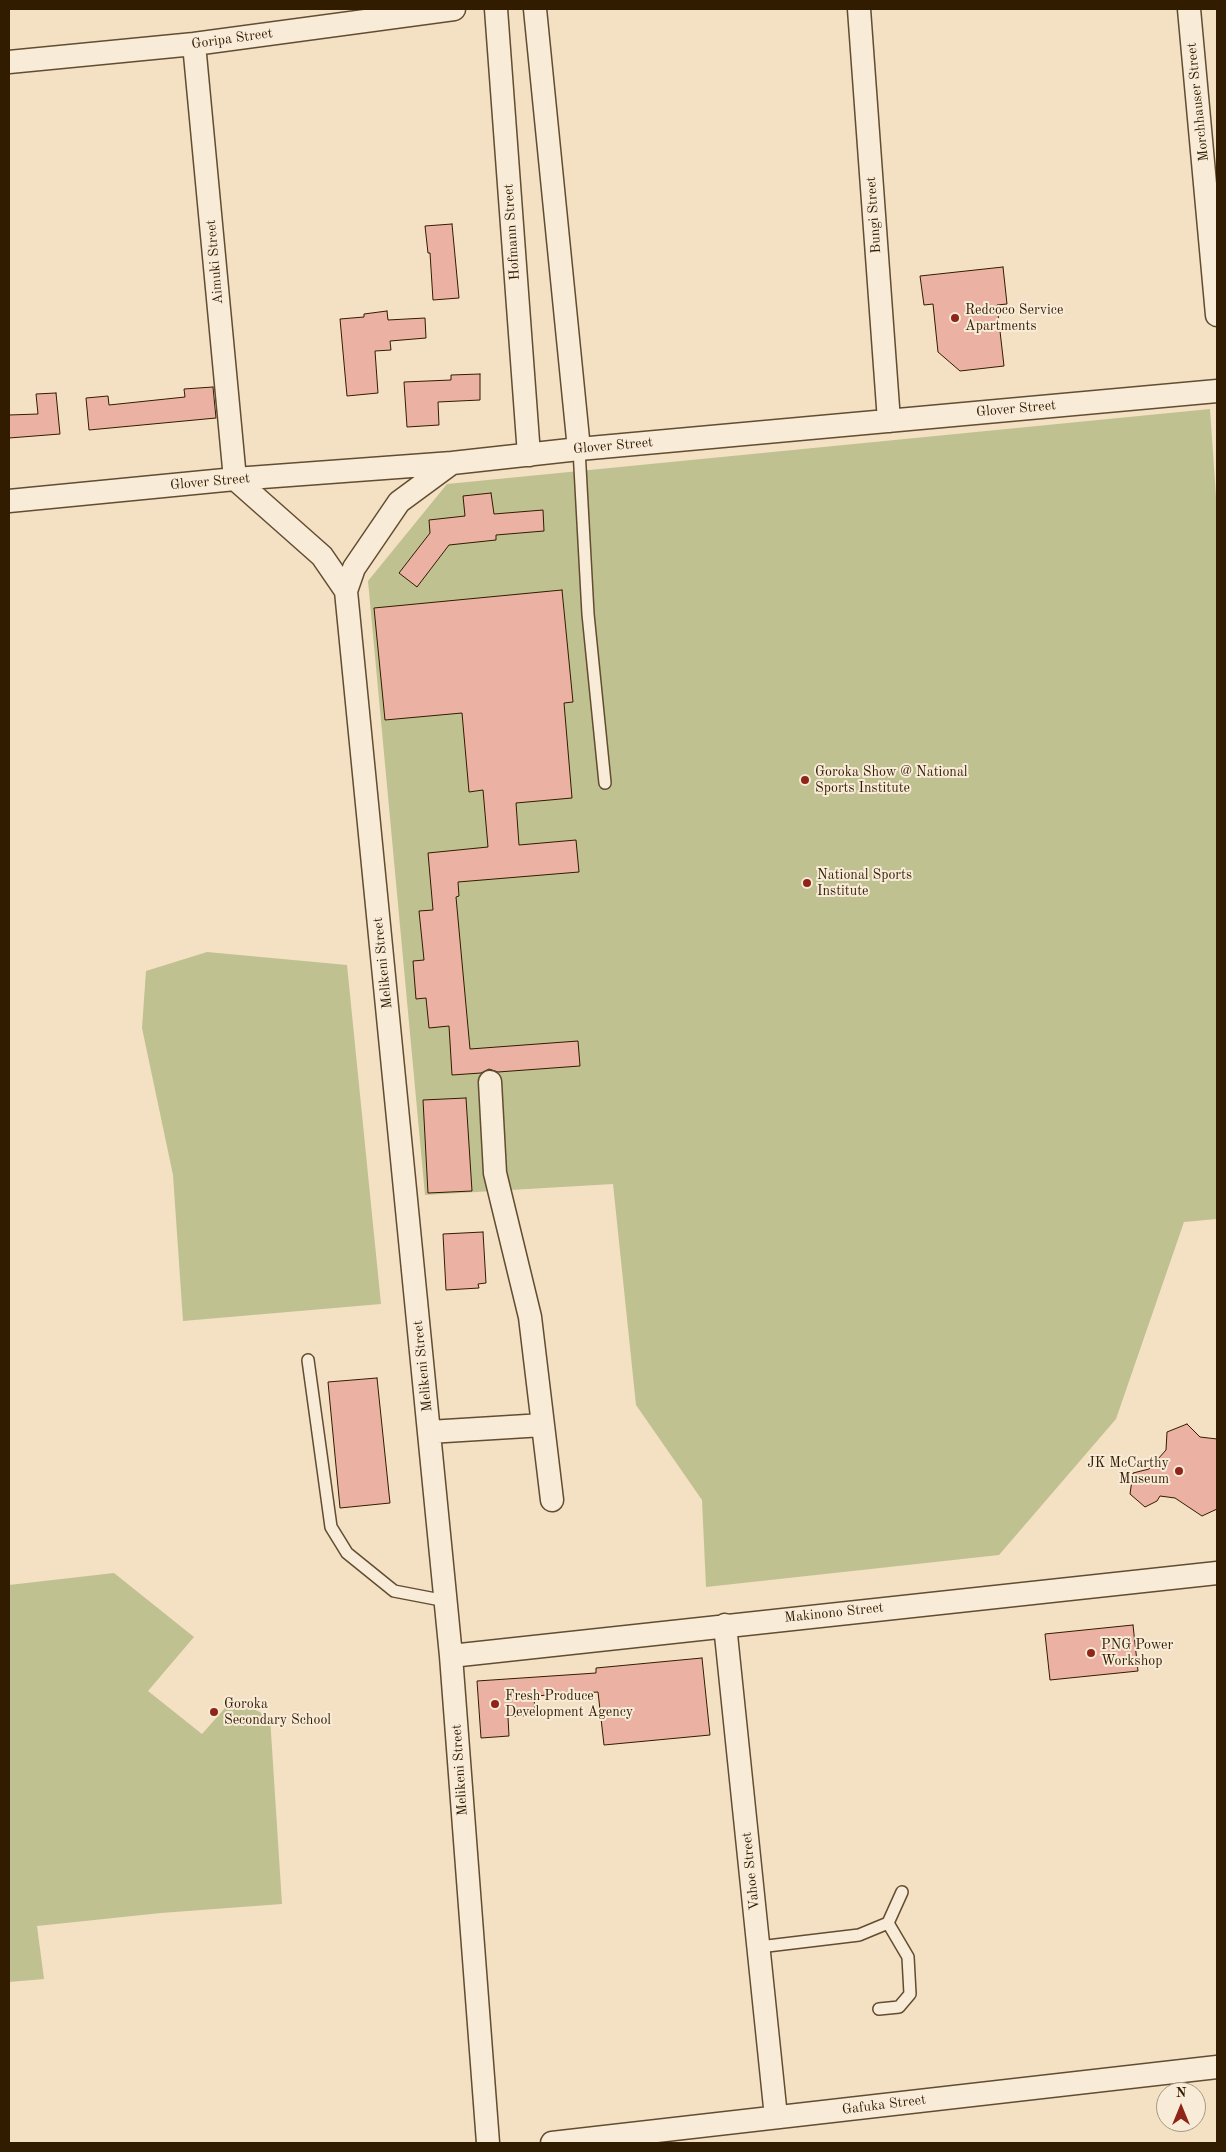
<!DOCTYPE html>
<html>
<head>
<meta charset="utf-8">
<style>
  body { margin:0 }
  #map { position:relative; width:1226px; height:2152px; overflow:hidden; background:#f4e0c3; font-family:"Old Standard TT",serif }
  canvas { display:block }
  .frame { position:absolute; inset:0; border:10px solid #311c00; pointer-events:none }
  .north { position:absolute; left:1156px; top:2082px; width:50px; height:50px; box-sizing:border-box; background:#f8ebd8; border:1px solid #a89882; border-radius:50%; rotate:0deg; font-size:14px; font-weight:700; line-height:20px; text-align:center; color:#311c00 }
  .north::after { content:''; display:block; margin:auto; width:18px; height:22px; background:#8f2418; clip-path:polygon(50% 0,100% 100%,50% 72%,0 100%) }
</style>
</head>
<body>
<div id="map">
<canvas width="1226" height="2152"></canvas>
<div class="frame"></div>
<div class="north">N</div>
</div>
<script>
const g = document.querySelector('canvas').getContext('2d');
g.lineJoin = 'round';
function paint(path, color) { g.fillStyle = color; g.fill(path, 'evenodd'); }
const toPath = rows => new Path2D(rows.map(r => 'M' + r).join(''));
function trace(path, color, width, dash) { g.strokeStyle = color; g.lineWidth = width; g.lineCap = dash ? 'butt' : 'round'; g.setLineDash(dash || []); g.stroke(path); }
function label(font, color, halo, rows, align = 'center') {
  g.font = font + ' "Old Standard TT",serif'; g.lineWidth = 4; g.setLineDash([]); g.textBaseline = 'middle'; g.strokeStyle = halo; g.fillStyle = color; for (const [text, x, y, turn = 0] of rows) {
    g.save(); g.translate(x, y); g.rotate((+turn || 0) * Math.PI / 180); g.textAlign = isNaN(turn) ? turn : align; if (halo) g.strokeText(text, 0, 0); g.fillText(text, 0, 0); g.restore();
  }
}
paint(toPath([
  [1210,409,1217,511,1217,1219,1184,1222,1116,1419,999,1555,706,1587,702,1500,636,1405,613,1184,425,1195,368,581,447,484],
  [207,952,347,965,381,1304,183,1321,173,1175,142,1028,146,971],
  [114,1573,194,1637,148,1691,202,1734,233,1699,270,1717,282,1904,161,1913,37,1926,44,1979,9,1982,9,1585]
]), '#c0c190');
const building = toPath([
  [452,224,459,298,433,300,430,253,428,253,425,226,452,224],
  [1003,267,1007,304,997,305,1004,366,960,371,938,352,933,304,924,305,920,276,1003,267],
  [387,311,388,320,425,318,426,338,390,341,391,350,375,351,378,393,347,396,340,319,364,317,364,314,387,311],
  [480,374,480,400,438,402,439,425,407,427,404,382,451,380,451,375,480,374],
  [213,387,216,418,89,430,86,398,108,396,109,405,185,397,184,389,213,387],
  [56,393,60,434,9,438,9,415,38,414,36,394,56,393],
  [491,493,494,514,543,510,544,531,496,535,496,540,449,545,417,587,399,573,430,533,429,520,465,516,463,496,491,493],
  [562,590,573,702,564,703,572,798,516,803,519,845,576,840,579,872,458,882,459,896,456,897,470,1049,578,1041,580,1066,498,1072,489,1069,481,1073,452,1075,449,1026,429,1028,426,998,416,999,413,961,424,960,419,911,433,910,428,853,488,847,483,790,469,792,462,713,385,720,374,608,562,590],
  [466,1098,472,1191,428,1193,423,1100,466,1098],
  [483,1232,486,1283,478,1284,479,1288,446,1290,443,1234,483,1232],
  [377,1378,390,1503,340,1508,328,1382,377,1378],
  [1187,1424,1200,1437,1217,1439,1217,1509,1202,1516,1175,1498,1160,1496,1157,1501,1145,1507,1130,1494,1133,1473,1149,1469,1166,1450,1167,1432,1187,1424],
  [1133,1625,1138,1671,1050,1680,1045,1634,1133,1625],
  [702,1658,710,1735,604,1745,598,1692,534,1696,535,1715,508,1717,509,1736,481,1738,477,1681,596,1673,596,1668,702,1658]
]);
paint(building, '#ebb1a2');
trace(building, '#311c00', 1);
const service = toPath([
  [579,449,588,614,605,783],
  [308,1360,331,1527,347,1553,394,1591,446,1601],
  [759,1947,859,1935,888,1923,902,1892],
  [879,2009,899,2007,910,1994,908,1957,888,1923]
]);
const minor = toPath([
  [496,9,529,455],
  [535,9,579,449],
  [859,9,889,421],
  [1189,9,1217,315],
  [194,44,235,479,322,556,346,591],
  [9,62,194,44,454,9],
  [452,463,399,502,354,568,346,591,451,1656,488,2143],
  [9,501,235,479,452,463,579,449,1217,391],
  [490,1082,495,1173,530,1317,552,1500],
  [429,1432,543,1425],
  [725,1625,776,2117],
  [451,1656,1217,1573],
  [552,2143,1217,2067]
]);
trace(service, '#624d31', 14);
trace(minor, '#624d31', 25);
trace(service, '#f8ebd8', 11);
trace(minor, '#f8ebd8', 22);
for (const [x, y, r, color] of [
  [955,318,5,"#8f2418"],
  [805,780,5,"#8f2418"],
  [807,883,5,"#8f2418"],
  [1179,1471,5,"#8f2418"],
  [1091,1653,5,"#8f2418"],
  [495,1704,5,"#8f2418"],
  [214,1712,5,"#8f2418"]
]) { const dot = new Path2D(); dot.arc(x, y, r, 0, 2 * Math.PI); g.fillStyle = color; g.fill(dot); trace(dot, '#f8ebd8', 2); }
label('14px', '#311c00', '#f8ebd8', [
  ["Goripa Street",232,39,-8],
  ["Morchhauser Street",1198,102,-96],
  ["Bungi Street",874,215,-94],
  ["Hofmann Street",512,232,-94],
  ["Aimuki Street",215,262,-95],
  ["Glover Street",1016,409,-5],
  ["Glover Street",613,446,-5],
  ["Glover Street",210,482,-5],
  ["Melikeni Street",383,963,-96],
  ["Melikeni Street",423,1366,-96],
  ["Makinono Street",834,1613,-6],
  ["Melikeni Street",460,1770,-94],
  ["Vahoe Street",751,1871,-96],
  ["Gafuka Street",884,2105,-7]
]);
label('14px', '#311c00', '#f8ebd8', [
  ["Redcoco Service",965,310],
  ["Apartments",965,326],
  ["Goroka Show @ National",815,772],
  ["Sports Institute",815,788],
  ["National Sports",817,875],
  ["Institute",817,891],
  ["JK McCarthy",1169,1463,"right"],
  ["Museum",1169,1479,"right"],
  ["PNG Power",1101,1645],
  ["Workshop",1101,1661],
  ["Fresh Produce",505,1696],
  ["Development Agency",505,1712],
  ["Goroka",224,1704],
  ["Secondary School",224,1720]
], 'left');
</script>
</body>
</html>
